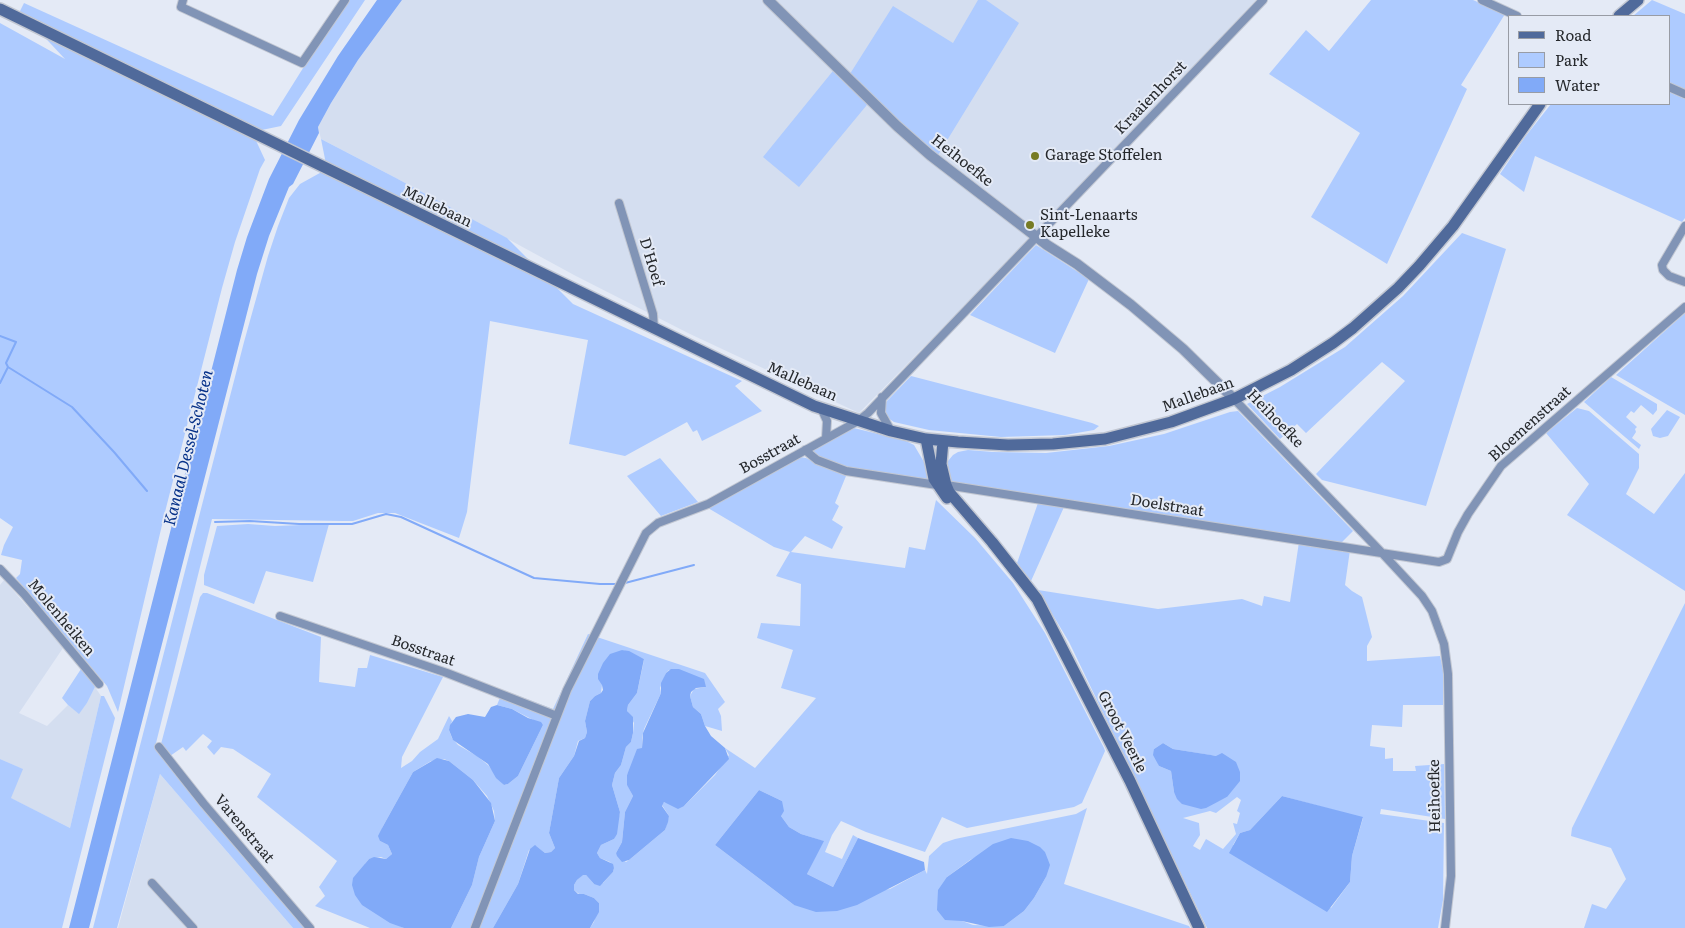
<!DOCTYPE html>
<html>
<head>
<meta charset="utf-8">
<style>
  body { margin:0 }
  #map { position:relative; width:1685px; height:928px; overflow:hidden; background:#e4eaf6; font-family:Literata,serif }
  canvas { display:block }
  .legend { position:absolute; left:1508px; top:15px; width:162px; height:90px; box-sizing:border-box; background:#e4eaf6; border:1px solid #989ca5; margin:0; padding:6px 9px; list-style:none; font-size:15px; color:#25282c }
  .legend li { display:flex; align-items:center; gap:10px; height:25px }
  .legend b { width:25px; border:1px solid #989ca5 }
</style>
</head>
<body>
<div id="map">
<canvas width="1685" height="928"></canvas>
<ul class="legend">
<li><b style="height:6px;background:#506a9b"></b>Road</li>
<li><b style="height:14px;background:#aecbff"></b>Park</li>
<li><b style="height:14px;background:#81aaf8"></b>Water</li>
</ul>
</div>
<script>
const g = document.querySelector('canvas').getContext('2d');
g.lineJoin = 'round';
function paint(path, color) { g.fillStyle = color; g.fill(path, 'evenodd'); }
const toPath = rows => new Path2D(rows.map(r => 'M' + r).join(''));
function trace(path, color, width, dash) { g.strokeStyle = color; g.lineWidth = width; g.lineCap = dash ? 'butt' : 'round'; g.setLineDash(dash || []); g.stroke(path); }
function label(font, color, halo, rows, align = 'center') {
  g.font = font + ' Literata,serif'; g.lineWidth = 4; g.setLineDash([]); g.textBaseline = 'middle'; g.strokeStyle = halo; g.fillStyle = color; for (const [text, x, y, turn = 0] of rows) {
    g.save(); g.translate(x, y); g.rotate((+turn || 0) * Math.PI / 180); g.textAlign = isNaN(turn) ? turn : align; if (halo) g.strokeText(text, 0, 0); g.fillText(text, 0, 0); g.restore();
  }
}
paint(toPath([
  [402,0,1256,0,1037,232,859,413,690,334,574,275,396,178,321,139,318,127,331,103,358,60],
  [4,580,63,648,19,713,47,726,68,705,79,713,87,703,95,687,101,696,70,828,10,798,22,769,0,759,0,585],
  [160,774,293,928,118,928]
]), '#d4def0');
paint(toPath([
  [350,0,365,0,281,126,252,132,265,160,260,169,235,242,222,288,166,508,118,712,107,686,16,578,20,574,22,560,1,555,4,545,13,527,0,518,0,23,65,59,20,11,24,3,273,116,310,57],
  [978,0,986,0,1019,23,935,160,871,100,799,187,763,157,837,66,848,77,893,6,953,43],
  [1371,0,1473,0,1505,14,1461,85,1467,89,1387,264,1311,217,1360,133,1269,74,1306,30,1329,51],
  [1652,0,1685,14,1685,90,1669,82,1669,16,1633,16],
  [1669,92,1685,99,1685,218,1682,222,1535,156,1524,192,1500,174,1525,137,1551,104,1669,104],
  [321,139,396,178,507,238,573,304,742,381,735,386,762,411,702,441,697,430,693,432,687,422,625,456,569,444,588,340,490,321,467,512,459,538,395,513,378,513,353,521,342,521,212,519,155,747,216,823,306,928,293,928,160,774,117,928,93,928,244,342,268,256,278,226,289,198,300,184,327,169],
  [1462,233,1506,249,1426,506,1322,480,1316,474,1405,381,1382,362,1306,433,1297,424,1280,439,1247,404,1280,387,1345,347,1403,296],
  [1036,245,1089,279,1055,353,970,315],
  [1685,313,1685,415,1616,375],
  [911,376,1092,423,1099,426,1094,430,1065,435,1001,437,929,430,894,422,888,418,884,408,886,402],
  [1611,377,1657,404,1657,410,1653,415,1641,405,1634,413,1631,411,1626,417,1637,427,1635,429,1636,432,1632,438,1641,445,1639,449,1584,402],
  [1577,408,1589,411,1639,454,1639,468,1626,494,1654,514,1685,473,1685,591,1567,515,1589,484,1546,433],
  [1667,410,1680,417,1668,436,1660,438,1653,436,1651,429],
  [1238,411,1353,531,1341,543,955,483,950,481,947,468,948,461,953,455,958,452,968,450,993,452,1046,453,1109,446,1164,434,1230,412],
  [854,428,906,441,914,445,924,462,928,480,846,467,814,454,812,450],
  [800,457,806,458,836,472,846,476,835,503,839,506,832,520,843,527,832,549,805,536,791,552,905,568,909,547,925,550,936,500,975,538,1013,583,1045,633,1104,748,1105,751,1082,803,1074,807,967,828,942,817,925,852,866,832,841,821,832,835,825,852,842,859,853,835,858,838,833,887,807,874,823,841,801,834,789,827,781,816,782,801,759,790,715,845,794,905,890,889,925,870,927,874,929,856,943,843,955,839,1076,814,1087,808,1064,884,1189,926,1190,928,590,928,594,922,599,903,594,898,584,894,579,894,574,890,574,885,577,880,582,875,586,875,594,884,603,883,613,872,614,868,610,862,600,858,597,853,601,845,614,839,620,812,612,785,615,773,621,765,626,747,631,742,633,733,634,723,627,711,628,705,637,693,643,665,644,659,629,652,622,650,602,685,601,693,595,696,590,701,585,721,587,732,585,738,578,741,574,756,559,778,549,833,555,848,551,852,545,853,536,846,529,850,518,884,493,928,451,928,472,885,479,857,495,821,494,811,487,796,473,780,449,761,444,759,431,761,413,772,382,828,380,841,388,845,392,854,386,859,381,857,369,859,365,864,385,919,404,928,370,928,315,906,325,896,319,887,337,861,257,797,271,774,233,749,221,747,214,755,207,747,212,741,203,734,186,751,183,747,170,756,161,744,200,597,203,593,207,593,321,637,319,682,355,687,358,668,367,668,370,655,443,677,402,757,401,768,412,761,420,752,438,739,449,716,452,721,449,730,452,738,458,745,477,756,488,765,504,785,508,784,518,776,543,725,512,709,497,705,503,690,553,709,588,634,705,673,725,702,718,709,721,716,722,731,705,726,701,714,693,707,690,696,694,689,706,687,669,670,666,673,660,688,661,693,644,729,642,738,642,749,627,775,627,784,633,796,625,812,622,842,616,853,626,862,629,860,665,830,669,816,662,805,664,802,684,806,715,775,729,755,725,748,755,768,816,698,781,688,793,650,757,638,761,623,800,626,801,584,776,576,790,552,774,547,708,508],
  [978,856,1046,877,1034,898,1024,911,1004,926,973,925,962,921,947,877,970,860],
  [660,458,698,502,661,516,627,476],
  [1038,503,1064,507,1031,581,1017,563],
  [248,524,275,526,329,524,313,582,266,571,254,604,204,585,204,575,217,526],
  [1299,542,1350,550,1345,585,1352,591,1362,597,1372,637,1367,646,1367,661,1440,656,1443,670,1443,705,1403,705,1402,727,1372,725,1370,746,1385,748,1385,759,1393,758,1393,771,1416,771,1415,766,1444,764,1445,819,1381,809,1380,814,1444,823,1443,900,1438,928,1207,928,1069,642,1038,590,1158,609,1242,599,1262,606,1264,596,1290,602],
  [1163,743,1173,749,1216,756,1227,797,1206,807,1174,792,1171,771,1159,766,1154,749],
  [1282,796,1363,818,1352,856,1350,882,1331,908,1233,845,1240,833,1250,830],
  [1237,797,1241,800,1237,811,1240,813,1237,824,1233,823,1236,834,1223,849,1206,839,1200,850,1193,846,1200,835,1199,823,1183,818,1210,811,1216,813],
  [1685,603,1685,928,1584,928,1592,904,1606,909,1626,879,1611,848,1571,836,1572,828],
  [81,669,92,681,95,687,87,703,79,714,68,705,62,698],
  [101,696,104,696,115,718,62,928,0,928,0,759,23,769,11,798,70,828]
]), '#aecbff');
paint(toPath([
  [377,0,402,0,358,60,331,103,318,127,319,133,293,184,289,187,269,236,257,274,89,928,69,928,237,270,247,237,269,179,299,120,338,56],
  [622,650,629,651,644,659,637,693,628,705,627,711,633,717,633,733,631,742,626,747,621,765,615,773,612,785,620,812,617,834,614,839,601,845,597,853,600,858,613,864,614,868,613,872,600,886,594,884,586,875,583,875,577,880,574,885,574,890,578,894,584,894,594,898,599,903,599,912,590,928,493,928,518,884,530,849,535,845,545,853,551,852,555,848,549,833,559,778,574,756,579,741,585,738,587,732,585,721,590,701,595,696,601,693,603,690,602,685,598,679,598,674,603,663,610,654],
  [671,669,679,669,704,679,706,687,696,688,691,692,690,696,693,707,701,714,705,726,711,736,725,748,729,759,684,806,678,809,664,802,662,806,669,816,668,822,665,830,629,860,622,862,617,856,616,853,622,842,625,812,633,796,627,785,627,775,637,749,642,748,643,733,661,693,661,683,666,673],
  [497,705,512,709,528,718,541,722,543,725,518,776,508,784,504,785,496,778,488,764,453,740,449,730,450,725,456,717,468,714,485,717,491,707],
  [1163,743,1173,749,1211,755,1216,756,1222,753,1236,762,1240,772,1240,781,1227,797,1206,808,1201,809,1182,804,1177,799,1174,792,1171,771,1159,766,1153,755,1154,749],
  [437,758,449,761,473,780,491,803,495,821,479,857,472,885,451,928,404,928,390,923,362,905,355,895,352,885,353,878,369,859,374,857,386,859,392,854,388,845,380,841,378,836,382,828,413,772],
  [759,790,782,801,784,811,781,816,789,827,801,834,824,841,807,874,833,887,858,838,924,862,925,870,857,905,837,911,816,912,794,905,715,845],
  [1282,796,1363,817,1352,856,1350,882,1327,912,1229,853,1240,833,1250,830],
  [1011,838,1028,841,1040,847,1045,852,1050,865,1046,877,1034,898,1024,911,1004,926,989,927,962,921,945,920,937,910,938,890,947,877,993,844]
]), '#81aaf8');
trace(toPath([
  [0,336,16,342,6,363,8,367,72,407,114,452,147,491],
  [0,383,8,367],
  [215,522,250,521,299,524,352,524,386,514,401,517,534,578,600,584,617,584],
  [625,583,694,565]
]), '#81aaf8', 2);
const minor = toPath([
  [183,0,181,7,302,63,345,0],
  [1482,0,1517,16],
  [1669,87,1685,94],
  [619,203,653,314,654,329],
  [1685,226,1662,265,1663,270,1669,276,1685,282],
  [882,397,881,413,891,431],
  [1234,399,1383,554,1422,596,1432,611,1444,644,1448,674,1451,876,1445,928],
  [822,410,827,421,826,438],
  [805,450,817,460,846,471,937,485],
  [946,485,1439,562,1447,559,1458,532,1468,514,1501,466,1685,307],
  [0,569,24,594,99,684],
  [280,616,447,673,557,716],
  [159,747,204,804,310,928],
  [152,883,193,928],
  [475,928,567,690,646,533,658,523,708,504,858,421,868,413,1263,0]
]);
const tertiary = toPath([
  [768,0,897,126,930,155,1047,245,1077,264,1131,305,1183,349,1234,399]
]);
const secondary = toPath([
  [0,9,814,406,891,431,926,439,958,442,1008,445,1053,444,1105,439,1171,422,1234,399,1291,370,1333,343,1353,328,1398,288,1419,266,1453,226,1540,104],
  [1619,16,1638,0],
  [926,439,934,479,947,498],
  [943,441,941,464,946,485,949,492,992,542,1037,599,1130,781,1199,928]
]);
trace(minor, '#c2c7d2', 10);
trace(tertiary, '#c2c7d2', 12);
trace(secondary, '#c2c7d2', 14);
trace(minor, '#8194b6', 8);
trace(tertiary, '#8194b6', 10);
trace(secondary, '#506a9b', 11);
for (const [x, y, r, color] of [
  [1035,156,5,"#777b24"],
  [1030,225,5,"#777b24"]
]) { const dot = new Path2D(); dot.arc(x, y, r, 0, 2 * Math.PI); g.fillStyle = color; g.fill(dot); trace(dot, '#e4eaf6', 2); }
label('15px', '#25282c', '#e4eaf6', [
  ["Kraaienhorst",1151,98,-46],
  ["Heihoefke",962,161,38],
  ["Mallebaan",437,207,26],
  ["D'Hoef",651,262,73],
  ["Mallebaan",802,382,24],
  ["Mallebaan",1198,395,-20],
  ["Heihoefke",1275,419,46],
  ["Bloemenstraat",1530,424,-42],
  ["Bosstraat",770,454,-29],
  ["Doelstraat",1167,506,9],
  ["Molenheiken",61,618,50],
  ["Bosstraat",423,651,19],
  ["Groot Veerle",1122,732,63],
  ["Heihoefke",1435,796,-91],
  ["Varenstraat",244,829,50]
]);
label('15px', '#25282c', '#e4eaf6', [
  ["Garage Stoffelen",1045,156],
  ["Sint-Lenaarts",1040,216],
  ["Kapelleke",1040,233]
], 'left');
label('italic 16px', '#053088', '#e4eaf6', [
  ["Kanaal Dessel-Schoten",189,448,-76]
]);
</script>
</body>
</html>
